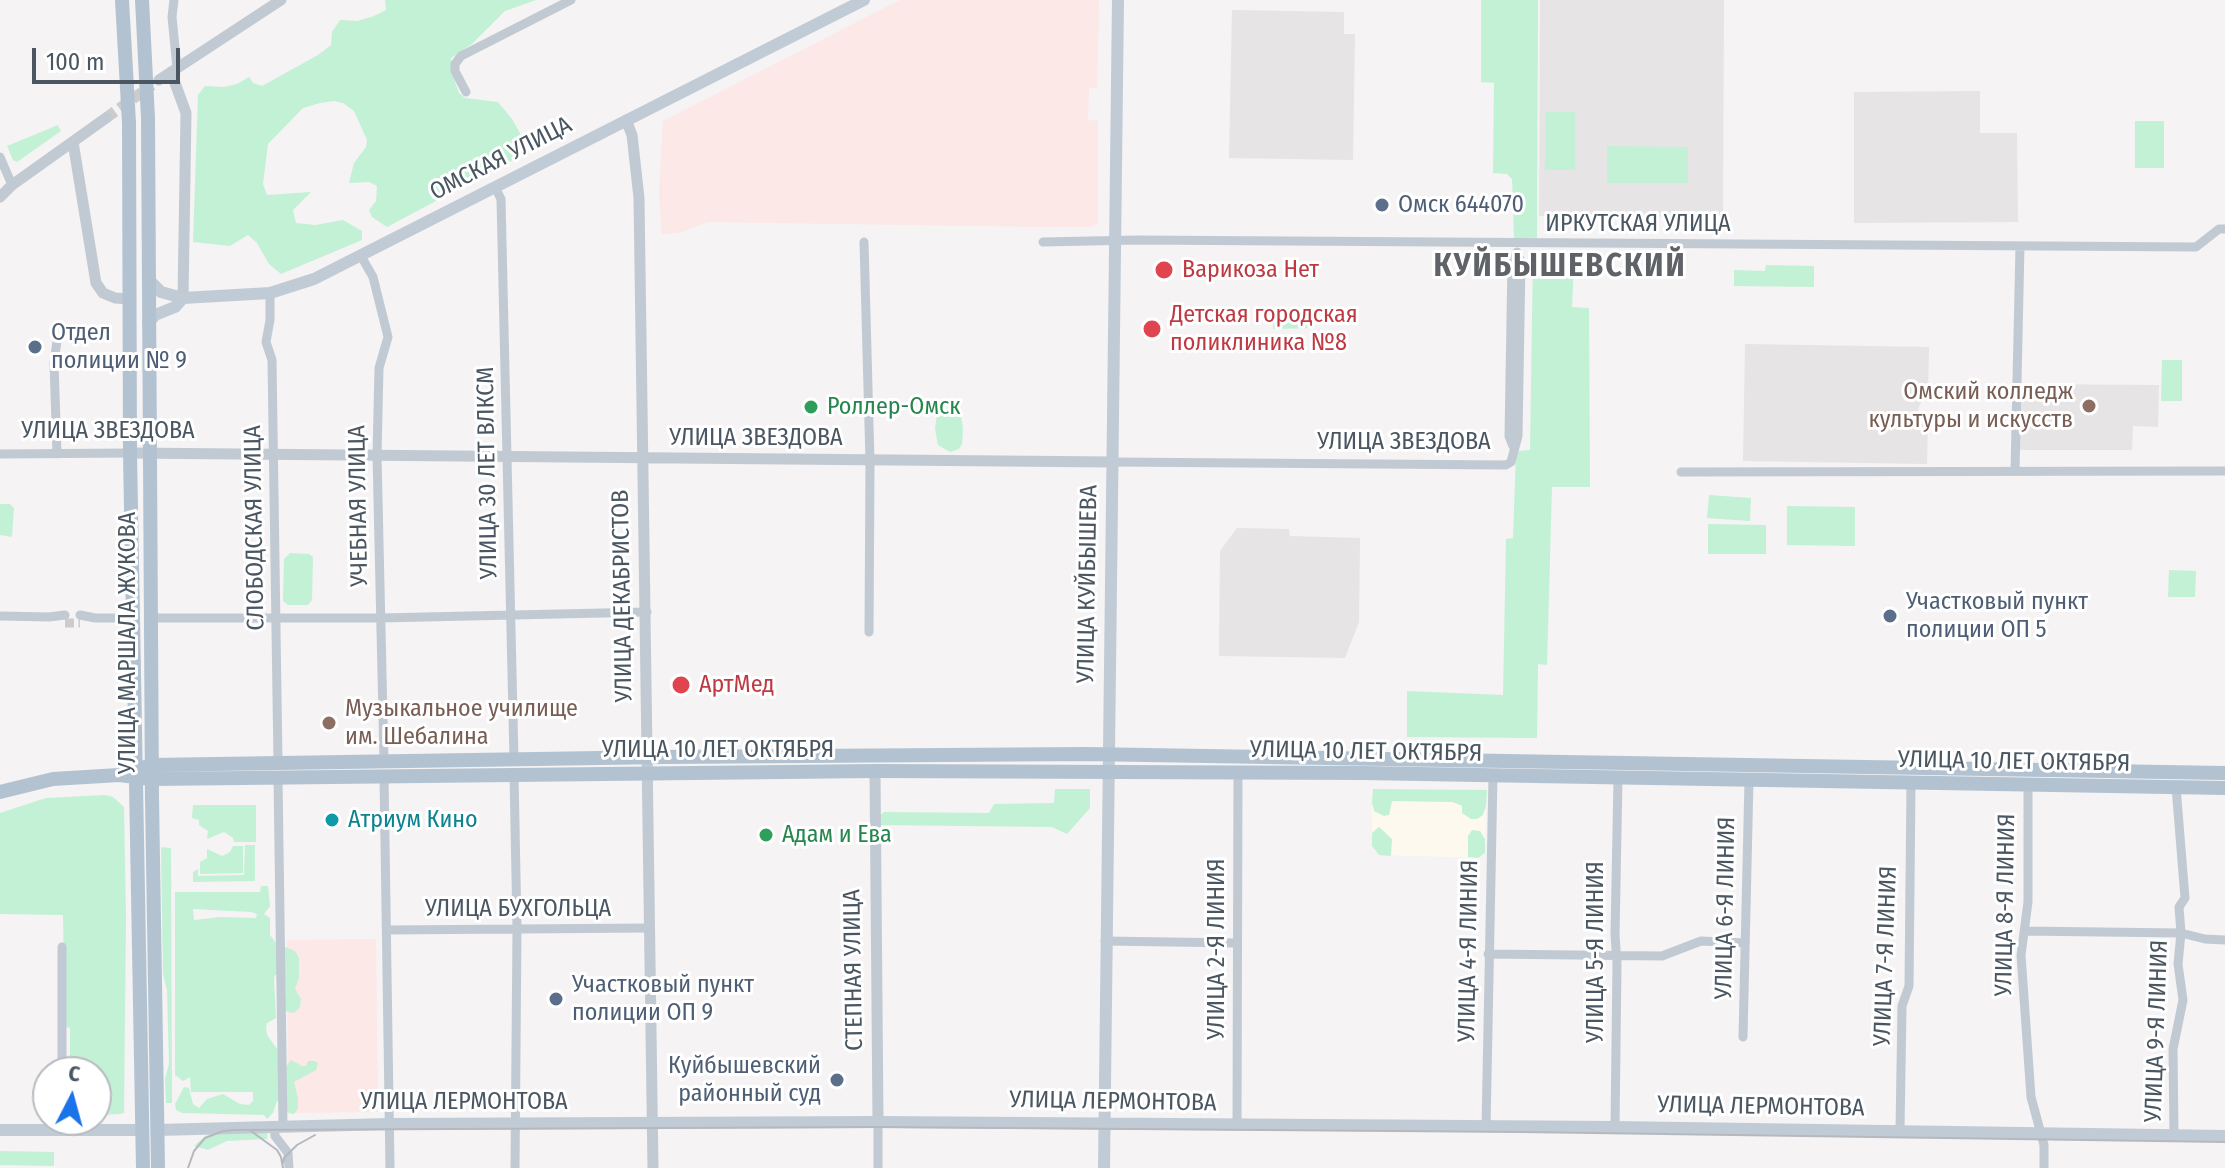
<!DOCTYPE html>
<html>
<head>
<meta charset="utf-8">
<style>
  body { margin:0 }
  #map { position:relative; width:2225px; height:1168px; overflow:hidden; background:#f5f3f3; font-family:"Fira Sans Condensed",sans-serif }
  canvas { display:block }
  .north { position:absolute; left:32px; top:1056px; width:80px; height:80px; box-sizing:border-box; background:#fff; border:2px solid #b7bbc0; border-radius:50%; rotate:6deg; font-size:22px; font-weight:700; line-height:32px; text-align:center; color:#4a5661 }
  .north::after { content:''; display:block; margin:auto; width:28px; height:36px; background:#1a73e8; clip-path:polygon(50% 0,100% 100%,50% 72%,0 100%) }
  .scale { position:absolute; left:32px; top:48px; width:148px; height:36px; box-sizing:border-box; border:4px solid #4a5661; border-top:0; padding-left:10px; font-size:24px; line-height:28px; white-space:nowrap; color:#4a5661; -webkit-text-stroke:6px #fff; paint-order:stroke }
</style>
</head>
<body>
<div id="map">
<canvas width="2225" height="1168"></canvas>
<div class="north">С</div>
<div class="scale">100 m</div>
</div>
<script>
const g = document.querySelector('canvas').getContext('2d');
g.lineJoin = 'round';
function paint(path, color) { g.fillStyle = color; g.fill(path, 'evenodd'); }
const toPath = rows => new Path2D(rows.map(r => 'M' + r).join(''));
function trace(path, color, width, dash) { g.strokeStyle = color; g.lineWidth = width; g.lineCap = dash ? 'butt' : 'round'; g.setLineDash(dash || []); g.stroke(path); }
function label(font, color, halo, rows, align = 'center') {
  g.font = font + ' "Fira Sans Condensed",sans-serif'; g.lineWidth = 6; g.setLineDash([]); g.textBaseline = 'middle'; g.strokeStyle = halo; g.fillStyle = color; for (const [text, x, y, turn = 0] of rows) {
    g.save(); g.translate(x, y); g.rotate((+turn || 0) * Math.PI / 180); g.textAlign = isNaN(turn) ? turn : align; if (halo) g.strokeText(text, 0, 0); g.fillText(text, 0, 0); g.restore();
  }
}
paint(toPath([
  [1392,801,1453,802,1486,806,1485,853,1478,858,1379,855,1372,846,1372,803]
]), '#fdf9ef');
paint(toPath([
  [1540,0,1724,0,1723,217,1539,216],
  [1232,10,1344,12,1344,34,1355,34,1353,160,1229,158],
  [1980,91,1980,133,2017,133,2018,222,1854,223,1854,92],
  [1745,344,1929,347,1928,397,1920,404,1918,410,1928,420,1927,464,1743,461],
  [2020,384,2159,385,2158,427,2133,426,2132,450,2020,450],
  [1237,528,1289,529,1290,536,1360,538,1359,622,1345,658,1219,656,1220,551]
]), '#e6e4e5');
paint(toPath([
  [900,0,1099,0,1097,88,1089,88,1088,120,1098,121,1098,223,1090,227,1044,227,708,222,679,233,662,234,659,193,663,121],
  [376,939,378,1112,288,1113,287,940]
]), '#fce8e6');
paint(toPath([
  [385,0,536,0,505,11,472,44,451,58,451,70,459,93,465,98,498,102,512,119,530,151,387,227,372,217,369,210,376,201,377,186,369,182,349,183,354,163,366,147,367,140,354,111,343,103,334,101,320,103,303,108,268,144,263,184,267,195,311,192,293,210,296,223,315,225,343,220,362,231,362,240,281,274,269,264,257,243,248,235,230,246,193,242,198,95,205,86,224,87,237,84,249,77,253,83,262,86,318,55,331,45,332,32,340,20,357,21,374,16,386,10],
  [1481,0,1538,0,1537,238,1514,238,1512,179,1507,174,1493,173,1494,83,1481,82],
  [1546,112,1575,112,1575,170,1545,170],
  [2135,121,2164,121,2164,168,2135,168],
  [58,125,61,131,17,162,13,160,7,146],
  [1607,146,1688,147,1688,183,1607,183],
  [1533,253,1564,253,1574,266,1572,307,1589,308,1590,487,1552,487,1547,665,1538,664,1537,738,1407,737,1407,691,1503,695,1506,539,1513,538,1516,451,1530,450],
  [1766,265,1814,266,1814,287,1734,286,1734,270,1765,271],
  [1273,308,1315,308,1315,328,1273,329],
  [2162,360,2182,360,2182,401,2161,401],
  [948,407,960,411,963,428,962,444,959,449,950,452,938,445,935,429,937,414],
  [1709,495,1751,498,1750,521,1707,518],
  [0,504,10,504,14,508,12,537,0,535],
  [1787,506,1855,507,1855,546,1787,545],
  [1708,524,1766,525,1766,554,1708,554],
  [290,553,309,554,313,557,312,600,308,605,288,605,283,601,284,559],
  [2169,570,2196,571,2195,597,2168,597],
  [1055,789,1090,789,1090,808,1067,834,1052,827,877,825,878,817,884,812,989,813,994,804,1054,803],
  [1373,789,1487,790,1486,806,1483,815,1477,819,1471,819,1462,813,1462,806,1453,802,1392,801,1389,815,1384,816,1374,811,1372,803],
  [105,795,113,797,124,807,126,917,124,1113,119,1114,99,1115,99,1101,104,1101,104,1075,96,1075,96,1072,70,1072,70,1028,65,1027,63,915,0,914,0,813,46,798],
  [193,805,256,805,256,842,234,842,233,838,224,832,207,839,208,831,199,825,199,820,192,818],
  [1379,827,1392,839,1391,856,1379,855,1372,846,1372,833],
  [1472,830,1480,831,1485,839,1485,853,1478,858,1468,857,1468,836],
  [245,845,255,845,255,881,193,882,193,872,198,869,198,876,244,875],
  [233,846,243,846,243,873,200,874,200,862,207,858,207,849,222,856,230,852],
  [161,847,171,848,172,1103,166,1103,165,1079,169,1064,167,990,163,974],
  [261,886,268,886,270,906,264,914,270,918,270,935,276,943,295,951,299,958,299,978,295,989,301,999,300,1007,294,1013,285,1011,283,1006,286,991,279,975,275,975,274,980,276,1018,267,1023,266,1027,267,1035,278,1050,278,1087,284,1091,285,1068,291,1060,302,1066,306,1066,308,1061,314,1061,318,1063,316,1070,294,1082,298,1098,298,1108,294,1114,285,1112,283,1101,277,1101,273,1113,267,1119,264,1115,182,1113,176,1110,175,1104,184,1087,189,1088,193,1104,199,1108,207,1099,223,1094,240,1104,249,1105,253,1101,253,1092,191,1092,190,1077,183,1081,175,1075,175,892,260,892],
  [193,909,251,912,257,914,256,918,220,917,194,920],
  [268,1129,267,1139,227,1141,208,1150,194,1146,204,1137,214,1132],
  [0,1151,54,1152,54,1166,0,1165]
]), '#c3f1d5');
trace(toPath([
  [65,623,80,623]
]), '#caccce', 9, [9, 4.5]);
trace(toPath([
  [106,118,152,85]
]), '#caccce', 11, [11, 5.5]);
trace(toPath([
  [174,0,172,17,177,68],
  [466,92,455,71,455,64,461,56,571,0],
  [0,157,12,185],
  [495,187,501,199,514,759],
  [864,242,870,461,869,632],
  [1043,242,1137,240,2196,247,2219,229,2225,229],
  [361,256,373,277,388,337,379,368,377,455,384,761],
  [270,293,270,320,266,342,272,360,278,763],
  [1513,446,1509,436,1512,261,1517,252],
  [0,454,130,453],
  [57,454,54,363,57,341],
  [1112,462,1506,465,1511,462,1518,436,1521,261,1517,254],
  [2015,471,2020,246],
  [1681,472,2225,471],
  [80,615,95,618,133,618],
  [0,616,49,617,65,615],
  [150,618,381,618,647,612],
  [514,774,517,928,515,1168],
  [384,776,390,1168],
  [278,778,283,1126],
  [2028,785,2028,902,2021,955,2031,1097,2044,1145,2044,1168],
  [387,930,649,928],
  [2024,931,2181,933,2205,939,2225,940],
  [1105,941,1236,943],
  [62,947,62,1072],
  [1488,954,1662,956,1701,941,1745,943],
  [1743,1037,1749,780],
  [878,1122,878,1168],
  [274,1126,275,1136,288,1153,289,1168],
  [1237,1126,1238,772],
  [1486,1127,1493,776],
  [1615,1127,1617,963,1615,935,1618,778],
  [1900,1130,1902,1006,1909,986,1911,782],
  [2174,1134,2173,1049,2183,1000,2178,964,2181,933,2179,907,2185,898,2176,787]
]), '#c1cad2', 9);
trace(toPath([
  [171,72,186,113,183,298],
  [159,80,281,0],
  [626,120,632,135,639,198,653,1168],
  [73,142,96,283,103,293,115,298,129,299],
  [0,197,12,185,106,118],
  [130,453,1112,462],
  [875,771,878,1122]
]), '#c1cad2', 11);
trace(toPath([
  [148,279,161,292,183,298,270,293,314,279,864,0],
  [148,323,155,315,175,307,183,298],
  [0,1130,143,1130],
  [157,1130,389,1124,878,1122,1615,1127,2225,1136],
  [1104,1168,1118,0]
]), '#c1cbd6', 12);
trace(toPath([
  [148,118,152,798,158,1168],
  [129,123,130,453,143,1168],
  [119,775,152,765,664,757,1086,754,2225,773],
  [0,792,53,779,119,775,152,779,875,771,1363,773,2225,788]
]), '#b3c2d1', 14);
trace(toPath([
  [251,1131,277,1150,281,1157,283,1168],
  [283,1163,284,1158,297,1145,315,1135],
  [188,1168,194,1151,205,1138,223,1131,235,1130,878,1127,1522,1132,2225,1142]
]), '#b5b8bd', 2);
trace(toPath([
  [122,0,129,123],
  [142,0,148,118]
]), '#b3c2d1', 14);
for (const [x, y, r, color] of [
  [1382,205,8,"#5c6f8a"],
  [1164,270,10,"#e0444e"],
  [1152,329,10,"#e0444e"],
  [35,347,8,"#5c6f8a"],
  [2089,406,8,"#8d6e63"],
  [811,407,8,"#2e9e5b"],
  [1890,616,8,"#5c6f8a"],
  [681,685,10,"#e0444e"],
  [329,723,8,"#8d6e63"],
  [332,820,8,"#0f9aa8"],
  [766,835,8,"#2e9e5b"],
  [556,999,8,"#5c6f8a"],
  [837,1080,8,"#5c6f8a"]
]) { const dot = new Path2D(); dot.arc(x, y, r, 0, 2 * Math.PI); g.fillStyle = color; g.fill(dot); trace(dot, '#fff', 3); }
label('24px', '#4a5661', '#fff', [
  ["ОМСКАЯ УЛИЦА",501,159,-27],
  ["ИРКУТСКАЯ УЛИЦА",1638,224],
  ["УЛИЦА ЗВЕЗДОВА",108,431],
  ["УЛИЦА ЗВЕЗДОВА",756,438],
  ["УЛИЦА ЗВЕЗДОВА",1404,442],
  ["УЛИЦА 30 ЛЕТ ВЛКСМ",488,473,-91],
  ["УЧЕБНАЯ УЛИЦА",359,506,-91],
  ["СЛОБОДСКАЯ УЛИЦА",255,528,-91],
  ["УЛИЦА КУЙБЫШЕВА",1088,584,-89],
  ["УЛИЦА ДЕКАБРИСТОВ",623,596,-91],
  ["УЛИЦА МАРШАЛА ЖУКОВА",128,643,-90],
  ["УЛИЦА 10 ЛЕТ ОКТЯБРЯ",718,750],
  ["УЛИЦА 10 ЛЕТ ОКТЯБРЯ",1366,752,1],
  ["УЛИЦА 10 ЛЕТ ОКТЯБРЯ",2014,762,1],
  ["УЛИЦА 8-Я ЛИНИЯ",2006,905,-89],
  ["УЛИЦА 6-Я ЛИНИЯ",1726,908,-89],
  ["УЛИЦА БУХГОЛЬЦА",518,909],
  ["УЛИЦА 2-Я ЛИНИЯ",1217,949,-90],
  ["УЛИЦА 4-Я ЛИНИЯ",1469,951,-89],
  ["УЛИЦА 5-Я ЛИНИЯ",1596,952,-90],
  ["УЛИЦА 7-Я ЛИНИЯ",1886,956,-88],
  ["СТЕПНАЯ УЛИЦА",854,970,-91],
  ["УЛИЦА 9-Я ЛИНИЯ",2157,1031,-88],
  ["УЛИЦА ЛЕРМОНТОВА",464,1102],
  ["УЛИЦА ЛЕРМОНТОВА",1113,1102,1],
  ["УЛИЦА ЛЕРМОНТОВА",1761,1107,1]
]);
label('24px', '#4e5e75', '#fff', [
  ["Омск 644070",1398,205],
  ["Отдел",51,333],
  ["полиции № 9",51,361],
  ["Участковый пункт",1906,602],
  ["полиции ОП 5",1906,630],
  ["Участковый пункт",572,985],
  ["полиции ОП 9",572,1013],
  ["Куйбышевский",821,1066,"right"],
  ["районный суд",821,1094,"right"]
], 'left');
label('24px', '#be3a42', '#fff', [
  ["Варикоза Нет",1182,270],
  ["Детская городская",1170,315],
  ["поликлиника №8",1170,343],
  ["АртМед",699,685]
], 'left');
label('24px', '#785e54', '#fff', [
  ["Омский колледж",2073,392],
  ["культуры и искусств",2073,420],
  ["Музыкальное училище",345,709,"left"],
  ["им. Шебалина",345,737,"left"]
], 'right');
label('24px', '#27864d', '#fff', [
  ["Роллер-Омск",827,407],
  ["Адам и Ева",782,835]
], 'left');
label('24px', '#0d838f', '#fff', [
  ["Атриум Кино",348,820]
], 'left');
g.letterSpacing = '2px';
label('bold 32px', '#5f6368', '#fff', [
  ["КУЙБЫШЕВСКИЙ",1560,267]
]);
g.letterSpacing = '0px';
</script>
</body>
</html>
